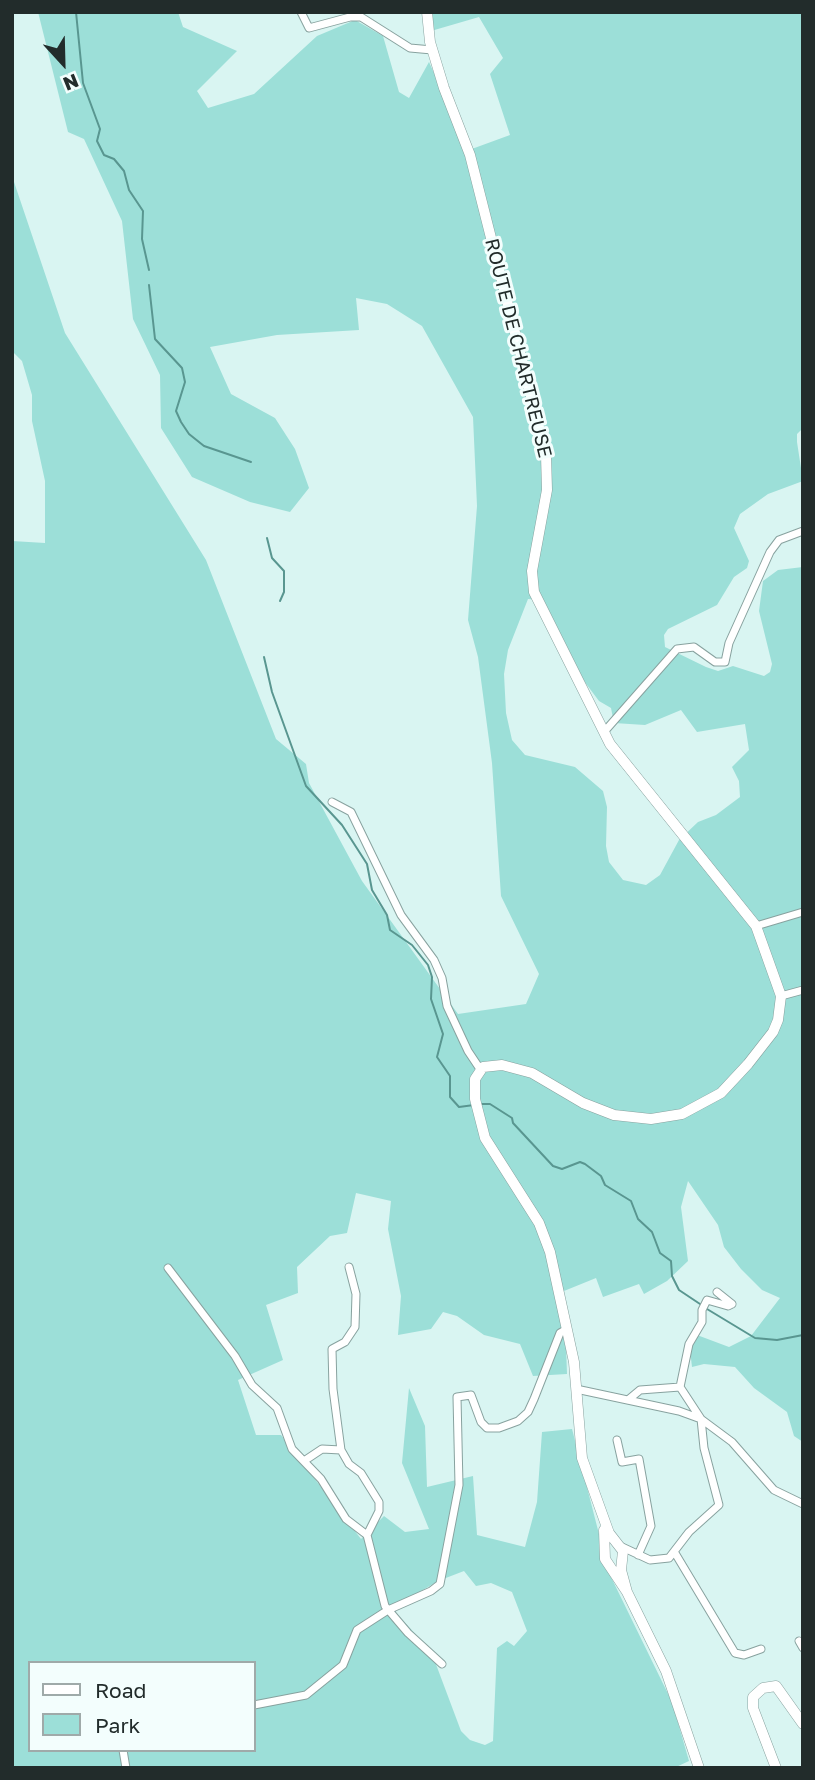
<!DOCTYPE html>
<html>
<head>
<meta charset="utf-8">
<style>
  body { margin:0 }
  #map { position:relative; width:815px; height:1780px; overflow:hidden; background:#d9f5f2; font-family:"Golos Text",sans-serif }
  canvas { display:block }
  .frame { position:absolute; inset:0; border:14px solid #222c2b; pointer-events:none }
  .legend { position:absolute; left:28px; top:1661px; width:228px; height:91px; box-sizing:border-box; background:#f3fefd; border:2px solid #9faaa9; margin:0; padding:9px 12px; list-style:none; font-size:21px; color:#222c2b }
  .legend li { display:flex; align-items:center; gap:14px; height:35px }
  .legend b { width:35px; border:2px solid #9faaa9 }
  .north { position:absolute; left:28px; top:28px; width:70px; height:70px; -webkit-text-stroke:5px #f3fefd; paint-order:stroke; rotate:158deg; font-size:19px; font-weight:700; line-height:28px; text-align:center; color:#222c2b }
  .north::after { content:''; display:block; margin:auto; width:24px; height:32px; background:#222c2b; clip-path:polygon(50% 0,100% 100%,50% 72%,0 100%) }
</style>
</head>
<body>
<div id="map">
<canvas width="815" height="1780"></canvas>
<div class="frame"></div>
<ul class="legend">
<li><b style="height:9px;background:#fff"></b>Road</li>
<li><b style="height:19px;background:#9cdfd8"></b>Park</li>
</ul>
<div class="north">N</div>
</div>
<script>
const g = document.querySelector('canvas').getContext('2d');
g.lineJoin = 'round';
function paint(path, color) { g.fillStyle = color; g.fill(path, 'evenodd'); }
const toPath = rows => new Path2D(rows.map(r => 'M' + r).join(''));
function trace(path, color, width, dash) { g.strokeStyle = color; g.lineWidth = width; g.lineCap = dash ? 'butt' : 'round'; g.setLineDash(dash || []); g.stroke(path); }
function label(font, color, halo, rows, align = 'center') {
  g.font = font + ' "Golos Text",sans-serif'; g.lineWidth = 6; g.setLineDash([]); g.textBaseline = 'middle'; g.strokeStyle = halo; g.fillStyle = color; for (const [text, x, y, turn = 0] of rows) {
    g.save(); g.translate(x, y); g.rotate((+turn || 0) * Math.PI / 180); g.textAlign = isNaN(turn) ? turn : align; if (halo) g.strokeText(text, 0, 0); g.fillText(text, 0, 0); g.restore();
  }
}
paint(toPath([
  [38,12,178,12,183,27,237,51,197,91,208,108,254,94,317,36,355,20,383,36,399,92,409,98,429,62,469,150,510,135,490,74,503,58,479,17,431,31,430,12,803,12,803,428,797,434,797,442,803,481,768,494,740,514,734,528,749,561,747,568,734,577,717,605,668,629,664,635,665,647,706,667,718,671,733,666,764,676,770,672,772,664,759,611,763,581,778,570,803,567,803,1442,794,1436,787,1412,754,1388,735,1367,704,1364,692,1367,690,1350,697,1335,729,1347,751,1336,780,1298,762,1290,741,1269,724,1247,718,1225,688,1181,681,1207,688,1261,667,1281,644,1294,639,1284,603,1297,596,1278,564,1291,567,1374,533,1376,520,1344,484,1335,457,1316,443,1312,431,1329,398,1335,401,1296,388,1229,391,1201,356,1193,347,1233,330,1236,297,1267,298,1293,266,1305,283,1360,238,1380,256,1435,281,1435,361,1539,384,1516,405,1532,429,1529,402,1463,409,1388,425,1426,427,1487,473,1476,477,1535,525,1547,537,1502,542,1432,572,1429,609,1573,672,1702,689,1761,674,1768,12,1768,12,541,45,543,45,481,32,421,32,395,22,361,12,351,12,176,65,333,206,560,276,739,306,764,309,783,362,881,458,1014,526,1004,539,974,501,896,492,763,478,657,468,620,477,506,473,417,422,326,387,304,356,298,359,330,277,335,210,347,231,394,275,418,295,449,309,488,290,512,250,502,192,477,161,428,160,375,133,319,122,221,84,139,68,132],
  [528,599,543,600,581,677,599,701,611,708,614,723,645,725,681,710,697,732,745,724,749,750,732,767,739,781,740,797,716,815,698,822,679,840,660,875,646,885,623,880,609,862,606,846,607,807,603,791,575,767,525,755,512,740,506,713,504,674,508,650],
  [464,1571,476,1586,491,1583,512,1592,527,1631,514,1646,507,1641,497,1648,493,1741,485,1745,470,1740,461,1731,431,1651,396,1613,396,1606,438,1581],
  [30,1663,254,1663,254,1750,30,1750]
]), '#9cdfd8');
trace(toPath([
  [76,12,83,83,100,129,97,141,104,155,114,159,124,171,129,190,143,211,142,239,149,270],
  [149,285,155,339,182,368,185,382,176,411,181,422,189,434,204,446,251,462],
  [267,538,272,558,284,571,284,592,280,601],
  [264,657,272,692,306,786,342,825,367,864,372,890,387,915,390,930,412,945,428,965,432,977,431,999,443,1034,437,1057,450,1076,450,1097,459,1107,474,1105],
  [479,1104,490,1104,512,1118,513,1123,553,1166,562,1169,580,1162,585,1164,601,1176,605,1185,631,1201,638,1219,652,1232,660,1253,671,1261,672,1276,679,1290,703,1306],
  [707,1309,755,1338,777,1340,803,1335]
]), '#599690', 2);
const street = toPath([
  [301,12,309,28,350,17,361,17,410,48,432,50],
  [604,732,677,649,694,647,715,662,725,662,729,643,770,552,779,540,803,531],
  [332,802,351,812,401,915,434,960,442,978,447,1006,468,1051,480,1069],
  [756,926,803,912],
  [781,996,803,990],
  [349,1267,356,1294,355,1327,345,1342,332,1349,333,1389,341,1450,349,1464,361,1473,379,1502,379,1511,367,1535,385,1606,408,1633,442,1664],
  [168,1268,235,1356,252,1385,277,1408,292,1449,321,1479,346,1519,367,1535],
  [717,1292,732,1304],
  [680,1387,689,1344,702,1322,702,1310,707,1300,728,1306,732,1304],
  [576,1389,679,1411,701,1419,732,1442,774,1490,803,1504],
  [628,1400,640,1390,680,1387],
  [617,1440,622,1462,639,1459,651,1526,638,1555],
  [304,1461,322,1449,341,1450],
  [620,1546,650,1560,669,1558,689,1532,719,1505,704,1448,701,1419,680,1387],
  [675,1553,735,1653,744,1655,761,1649],
  [799,1641,803,1648],
  [254,1705,306,1695,343,1665,357,1630,388,1610,431,1591,440,1584,459,1485,457,1397,471,1395,481,1422,487,1428,499,1428,518,1421,528,1412,534,1399,560,1333,567,1329],
  [123,1750,126,1768]
]);
const secondary = toPath([
  [427,12,430,42,444,88,470,155,546,455,547,490,532,571,534,592,610,744,756,926,781,996,778,1020,773,1032,748,1064,721,1093,682,1114,651,1119,614,1115,583,1103,532,1073,502,1065,483,1067,475,1079,475,1099,485,1138,539,1223,550,1252,574,1362,582,1458,609,1533,623,1551,621,1570,627,1592],
  [604,1530,605,1559,627,1592,666,1671,699,1768],
  [776,1768,753,1708,753,1697,763,1688,776,1686,803,1724]
]);
trace(street, '#88a29f', 9);
trace(secondary, '#88a29f', 11);
trace(street, '#fff', 7);
trace(secondary, '#fff', 10);
label('19px', '#222c2b', '#f3fefd', [
  ["ROUTE DE CHARTREUSE",518,348,76]
]);
</script>
</body>
</html>
